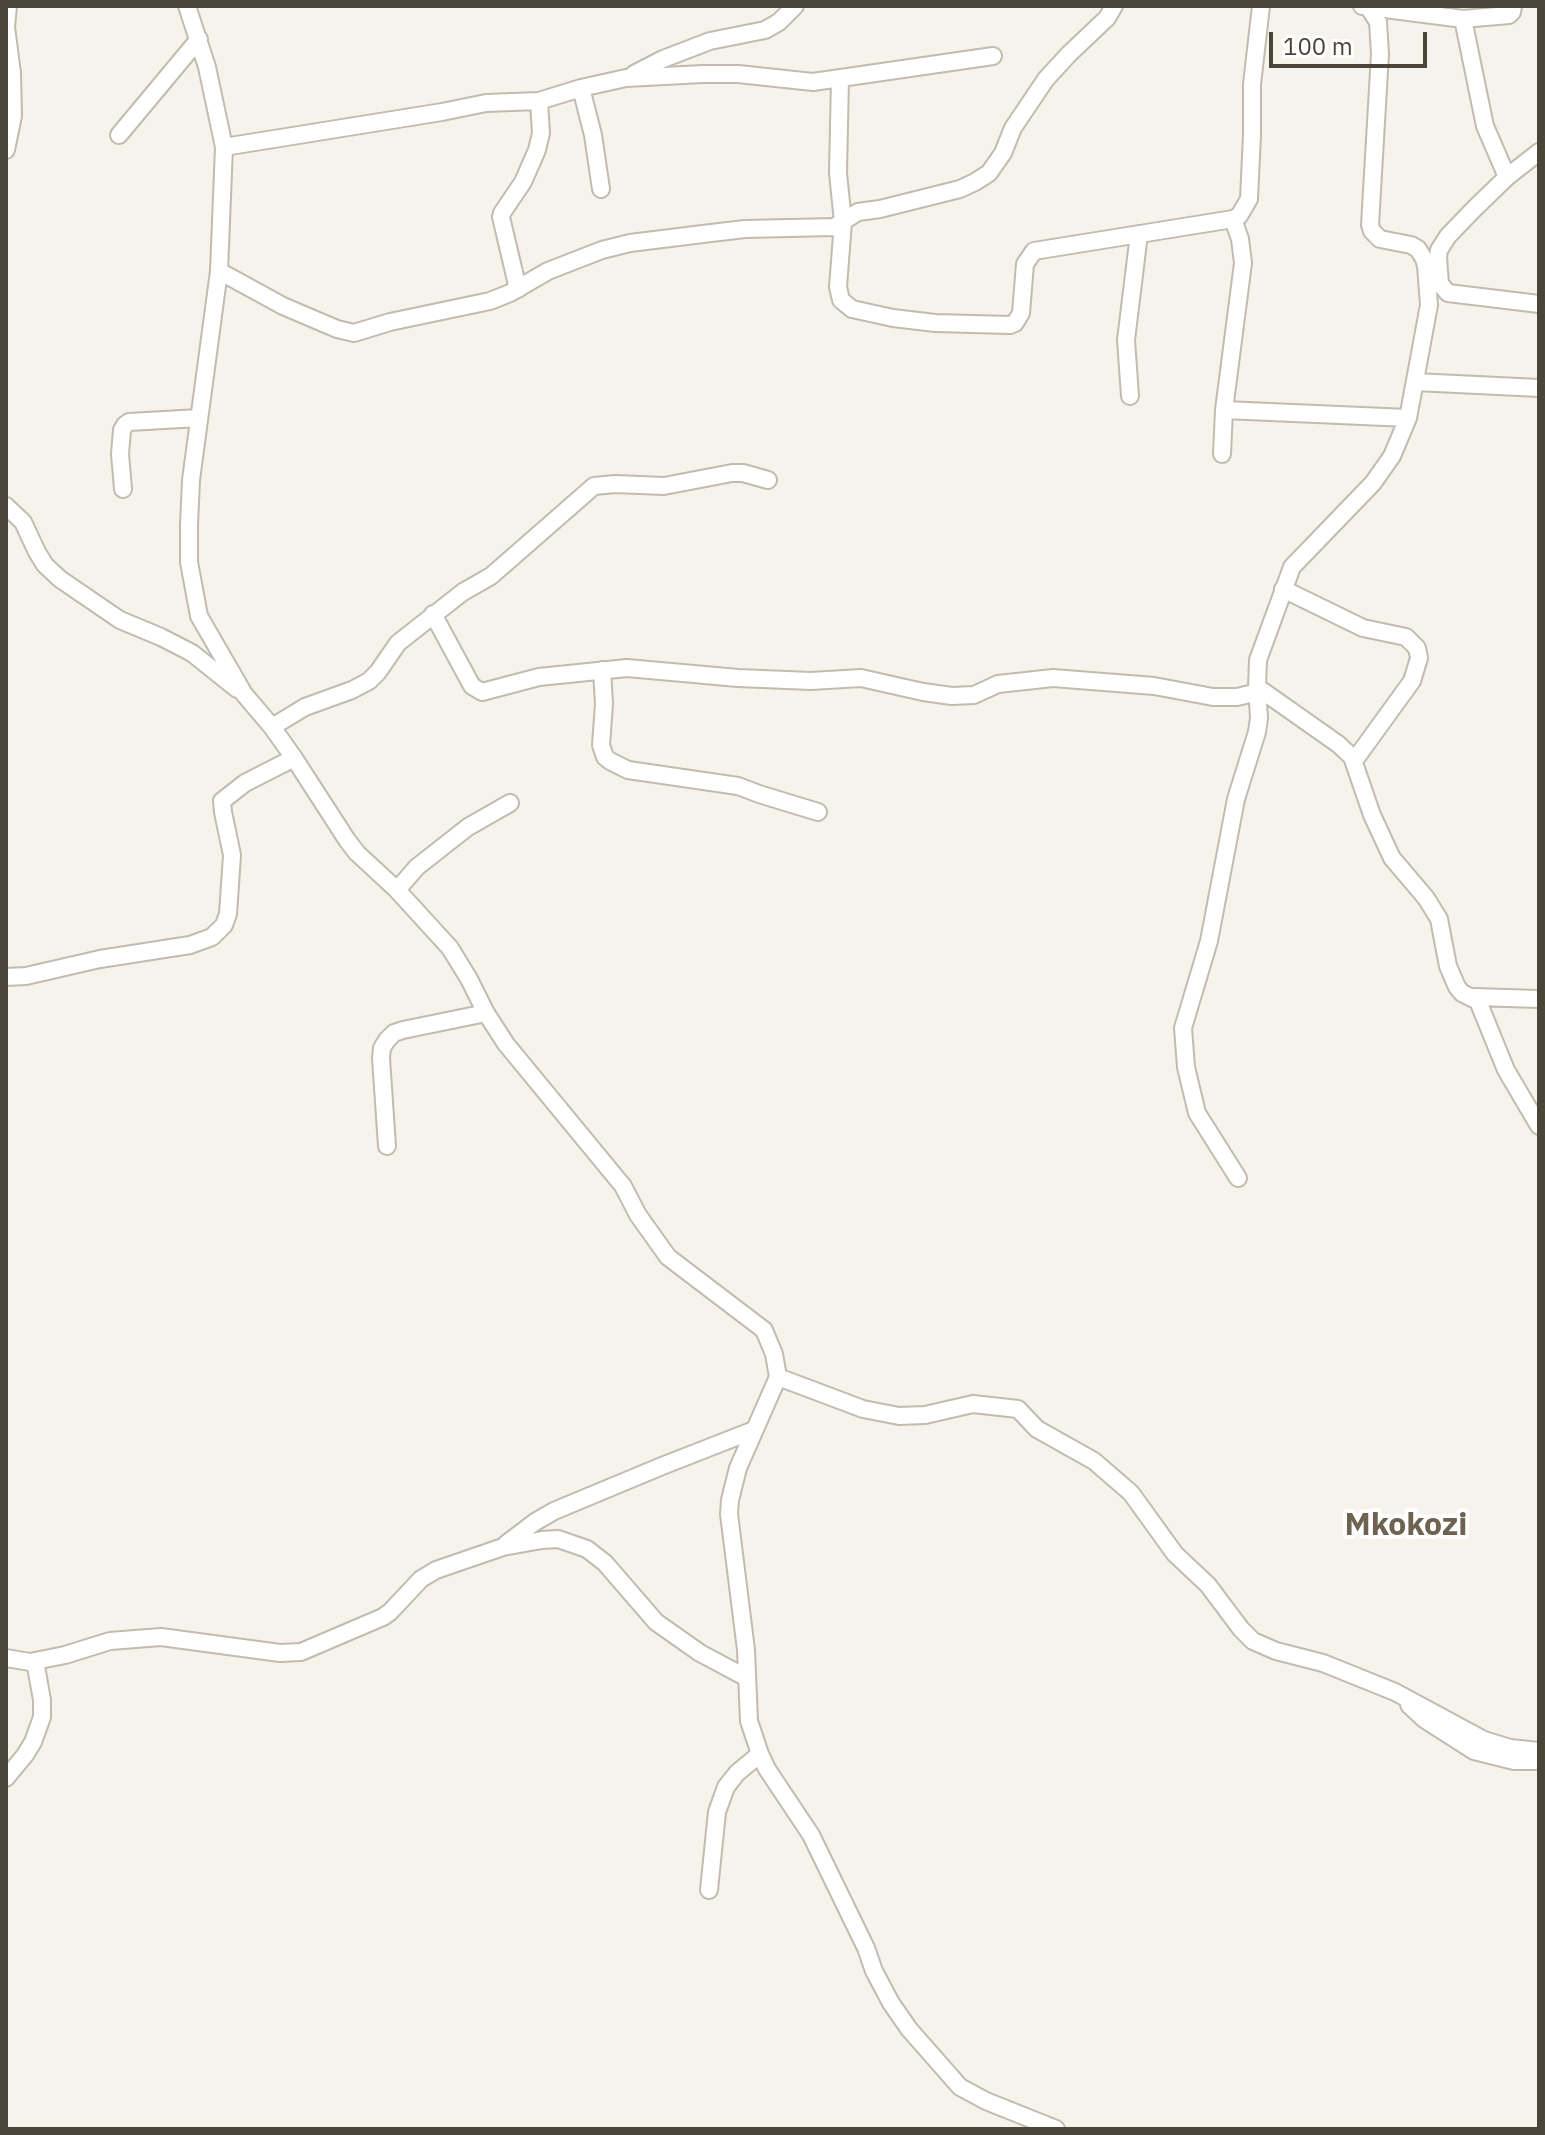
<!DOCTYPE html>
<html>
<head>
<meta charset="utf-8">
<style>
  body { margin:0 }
  #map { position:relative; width:1545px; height:2135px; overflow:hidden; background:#f6f3ec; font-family:"IBM Plex Sans",sans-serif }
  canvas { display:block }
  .frame { position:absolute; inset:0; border:8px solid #4b4439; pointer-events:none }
  .scale { position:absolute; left:1269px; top:32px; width:158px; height:36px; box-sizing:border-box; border:4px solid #4b4439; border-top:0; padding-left:10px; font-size:24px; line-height:28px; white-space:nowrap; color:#4b4439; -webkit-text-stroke:6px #fff; paint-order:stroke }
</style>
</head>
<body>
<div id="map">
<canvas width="1545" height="2135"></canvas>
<div class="frame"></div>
<div class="scale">100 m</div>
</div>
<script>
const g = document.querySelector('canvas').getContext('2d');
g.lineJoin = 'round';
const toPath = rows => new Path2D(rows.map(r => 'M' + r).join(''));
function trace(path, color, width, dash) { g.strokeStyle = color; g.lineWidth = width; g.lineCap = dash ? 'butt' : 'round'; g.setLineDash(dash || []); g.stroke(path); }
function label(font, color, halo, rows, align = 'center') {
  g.font = font + ' "IBM Plex Sans",sans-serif'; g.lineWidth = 8; g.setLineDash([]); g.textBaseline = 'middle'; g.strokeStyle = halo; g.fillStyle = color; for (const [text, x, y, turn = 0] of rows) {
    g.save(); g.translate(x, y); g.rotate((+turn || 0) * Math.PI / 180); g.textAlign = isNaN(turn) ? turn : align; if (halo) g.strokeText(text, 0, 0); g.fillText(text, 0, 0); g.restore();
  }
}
const minor = toPath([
  [187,6,207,67,224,147,219,271,191,480,189,525,189,562,199,616,244,694,272,727,294,758,347,840,357,853,397,890,450,948,469,979,486,1013,506,1044,623,1186,638,1215,668,1257,764,1330,774,1354,778,1377,738,1468,730,1500,729,1514,746,1650,749,1721,760,1754,767,1769,811,1835,866,1948,874,1971,891,2003,909,2029,960,2087,986,2101,1056,2129],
  [1362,6,1463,19,1509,15,1512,12,1513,6],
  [1463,19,1485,126,1507,177],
  [6,27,12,73,13,116,6,150],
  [6,27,8,6],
  [634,74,663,59,710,41,765,30,779,22,795,6],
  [840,79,838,173,843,222,838,287,841,300,852,309,893,318,935,323,1010,325,1015,323,1021,313,1025,264,1034,251,1233,219,1239,216,1249,199,1252,135,1252,84,1261,6],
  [581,88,593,135,601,189],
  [119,135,199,39],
  [224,147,442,112,486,103,539,101,581,88,626,78,703,74,738,74,813,82,993,56],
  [1539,152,1507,177,1473,210,1448,236,1439,250,1438,257,1440,284,1448,293,1539,304],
  [219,271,283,306,337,329,354,333,390,322,490,301,510,293,548,271,602,250,630,243,711,233,745,229,834,227,858,212,880,209,960,189,975,182,989,173,1003,153,1013,128,1046,79,1069,54,1107,18,1114,6],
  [518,289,501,217,502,213,523,182,537,150,541,133,539,101],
  [1415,382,1539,388],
  [1130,396,1126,340,1139,234],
  [1224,410,1408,418],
  [1222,454,1224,410,1243,263,1240,239,1233,219],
  [123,489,120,454,122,430,125,425,129,422,199,418],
  [6,506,23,522,37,552,45,565,60,579,120,620,161,637,192,653,237,689],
  [1283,589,1363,628,1406,637,1417,648,1419,658,1412,681,1354,761],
  [433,614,472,686,482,692,539,677,627,668,738,678,811,681,861,678,923,692,952,696,974,695,998,684,1053,678,1154,686,1213,697,1237,697,1258,692],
  [602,670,604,704,601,745,605,757,610,761,628,770,738,786,759,794,818,812],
  [1257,687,1338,744,1352,757,1372,815,1392,858,1426,898,1439,919,1448,966,1457,987,1462,993,1478,1001,1506,1070,1539,1126],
  [272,727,305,707,352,690,369,681,378,672,398,643,463,592,491,576,594,486,615,484,664,486,732,473,743,473,768,480],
  [397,890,417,867,468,827,510,803],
  [6,977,26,976,100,959,190,945,212,937,224,925,228,914,232,855,223,812,222,801,245,783,294,758],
  [1474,997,1539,999],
  [387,1146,381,1058,382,1048,387,1040,394,1033,403,1030,486,1013],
  [1238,1178,1197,1113,1186,1067,1183,1028,1209,941,1236,799,1257,732,1259,718,1257,687,1258,660,1292,567,1373,483,1392,456,1408,418,1429,305,1426,266,1424,259,1418,249,1411,245,1380,239,1372,231,1370,225,1380,54,1378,22,1369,8],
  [778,1377,863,1409,899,1416,925,1415,973,1404,1018,1409,1037,1429,1094,1461,1131,1493,1175,1554,1208,1585,1241,1629,1253,1641,1276,1651,1323,1663,1395,1692,1484,1740,1510,1748,1539,1751],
  [506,1544,535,1522,554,1511,662,1466,754,1430],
  [6,1658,30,1662,65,1655,110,1641,161,1637,280,1653,301,1652,383,1617,390,1612,421,1579,436,1570,503,1547,542,1540,558,1539,587,1549,605,1563,656,1622,700,1653,747,1678],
  [1409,1705,1424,1719,1474,1751,1514,1761,1539,1761],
  [6,1778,25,1755,33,1742,42,1717,42,1700,35,1661],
  [709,1890,717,1812,726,1787,737,1773,760,1754]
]);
trace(minor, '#c2bbae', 20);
trace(minor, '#fff', 16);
label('bold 32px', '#6e6250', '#fff', [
  ["Mkokozi",1406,1526]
]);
</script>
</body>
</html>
